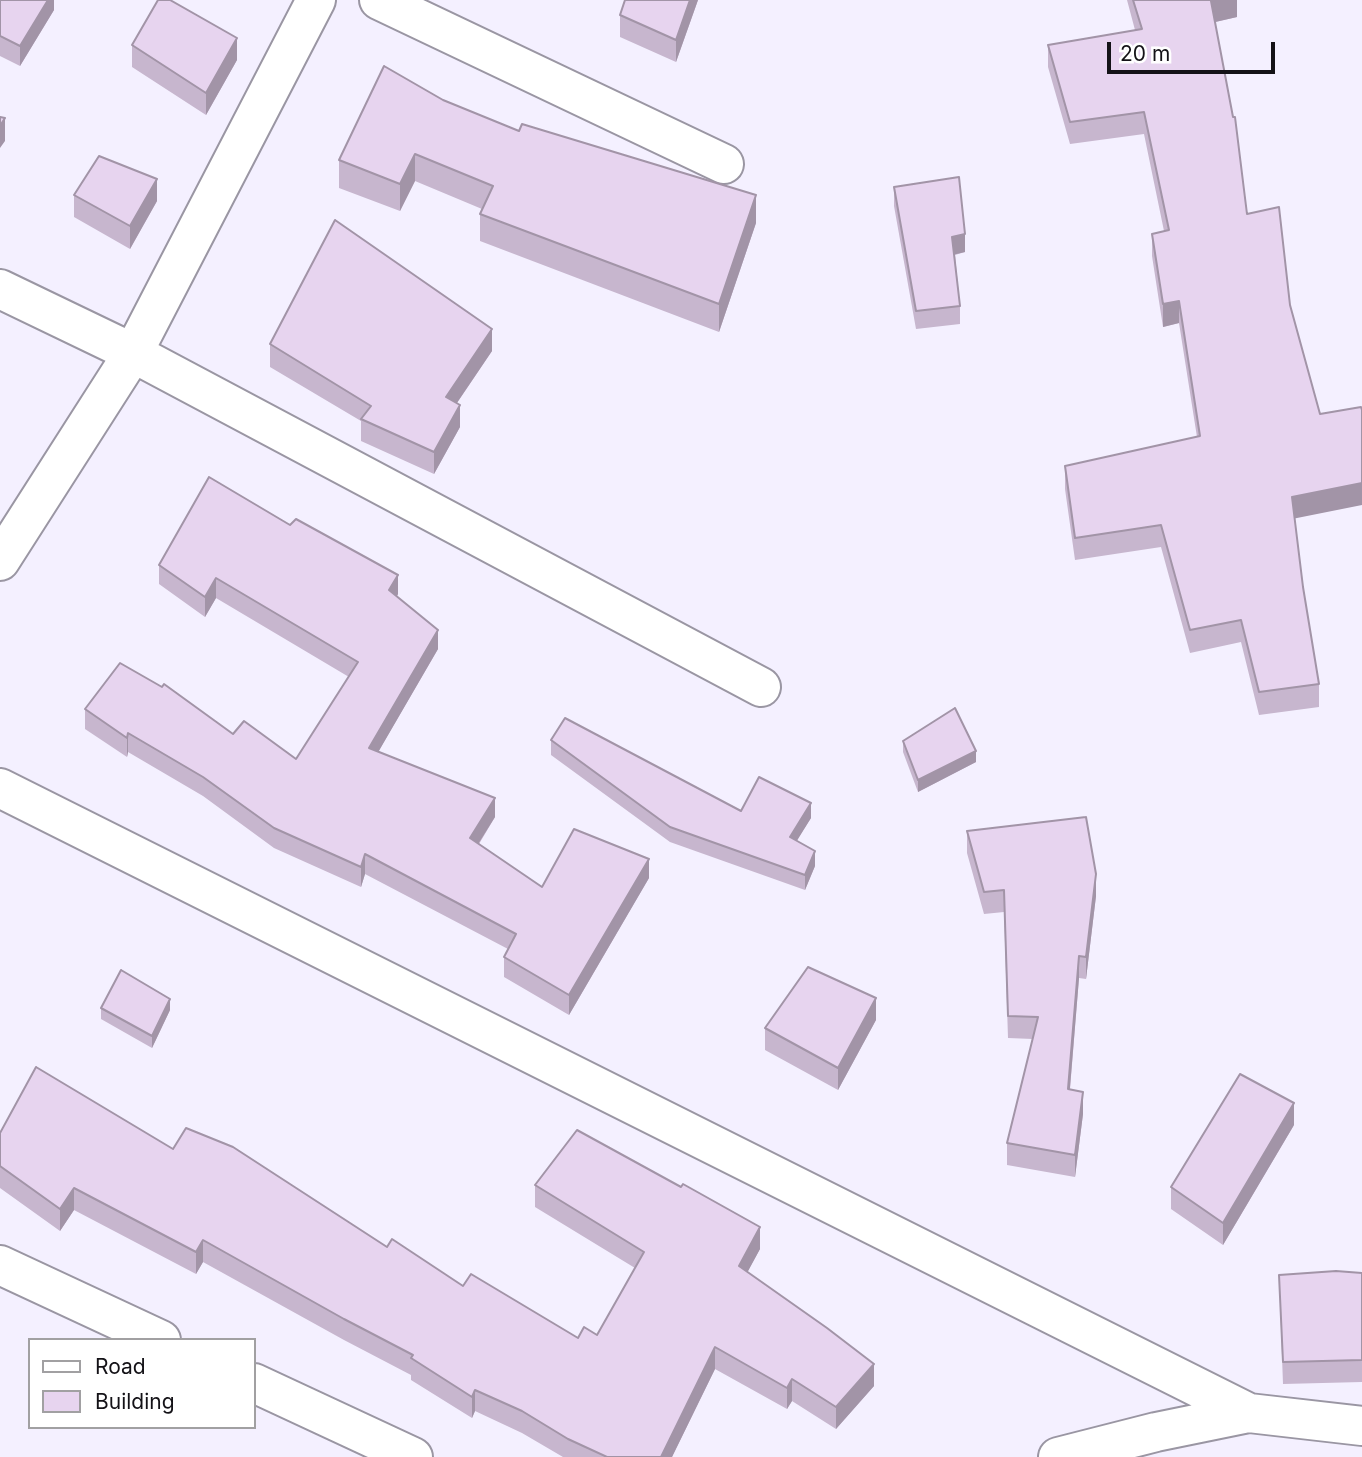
<!DOCTYPE html>
<html>
<head>
<meta charset="utf-8">
<style>
  body { margin:0 }
  #map { position:relative; width:1362px; height:1457px; overflow:hidden; background:#f4f0ff; font-family:Inter,sans-serif }
  canvas { display:block }
  .legend { position:absolute; left:28px; top:1338px; width:228px; height:91px; box-sizing:border-box; background:#fff; border:2px solid #a1a0a2; margin:0; padding:9px 12px; list-style:none; font-size:21px; color:#141217 }
  .legend li { display:flex; align-items:center; gap:14px; height:35px }
  .legend b { width:35px; border:2px solid #a1a0a2 }
  .scale { position:absolute; left:1107px; top:42px; width:168px; height:32px; box-sizing:border-box; border:4px solid #141217; border-top:0; padding-left:9px; font-size:21px; line-height:24px; white-space:nowrap; color:#141217; -webkit-text-stroke:5px #fff; paint-order:stroke }
</style>
</head>
<body>
<div id="map">
<canvas width="1362" height="1457"></canvas>
<ul class="legend">
<li><b style="height:9px;background:#fff"></b>Road</li>
<li><b style="height:19px;background:#e7d4ef"></b>Building</li>
</ul>
<div class="scale">20 m</div>
</div>
<script>
const g = document.querySelector('canvas').getContext('2d');
g.lineJoin = 'round';
const toPath = rows => new Path2D(rows.map(r => 'M' + r).join(''));
function trace(path, color, width, dash) { g.strokeStyle = color; g.lineWidth = width; g.lineCap = dash ? 'butt' : 'round'; g.setLineDash(dash || []); g.stroke(path); }
function paint(path, color) { g.fillStyle = color; g.fill(path, 'evenodd'); }
const minor = toPath([
  [379,0,724,164],
  [0,289,133,353,761,687],
  [0,561,133,353,316,0],
  [0,788,1249,1413],
  [0,1265,161,1340],
  [254,1383,413,1457],
  [1058,1457,1156,1432,1249,1413,1362,1426]
]);
trace(minor, '#9a96a3', 42);
trace(minor, '#fff', 38);
paint(toPath([
  [0,0,54,0,54,10,20,66,0,56],
  [625,0,698,0,676,62,620,37,620,15],
  [1127,0,1237,0,1237,17,1215,22,1247,214,1295,519,1303,587,1319,684,1319,707,1259,715,1241,642,1190,653,1161,547,1075,560,1065,489,1065,466,1197,437,1179,323,1163,327,1152,256,1152,234,1164,231,1144,134,1070,144,1048,67,1048,45,1135,30],
  [132,45,237,60,206,115,132,67],
  [443,100,519,131,756,223,719,332,480,241,480,214,482,209,415,181,400,211,339,188,339,160],
  [894,187,965,252,955,255,960,306,960,324,916,329,894,206],
  [74,195,157,201,130,249,74,217],
  [270,344,492,351,457,403,460,427,434,474,361,441,361,421,270,367],
  [159,565,398,594,397,596,438,649,378,752,495,817,479,844,542,887,649,878,569,1015,504,977,504,957,508,949,365,874,361,887,274,848,203,796,128,752,127,757,85,729,85,709,233,734,296,759,349,677,216,598,205,617,159,584],
  [551,740,741,811,811,818,796,841,815,866,805,890,670,842,551,755],
  [903,741,976,762,918,792,903,752],
  [967,831,1096,896,1086,979,1079,978,1070,1089,1083,1114,1075,1177,1007,1165,1007,1143,1033,1039,1008,1038,1004,912,984,914,967,853],
  [101,1008,170,1010,152,1048,101,1019],
  [876,1020,838,1090,765,1050,765,1028],
  [1294,1125,1223,1245,1171,1209,1171,1187],
  [0,1133,173,1149,387,1247,463,1286,578,1338,597,1335,635,1268,535,1207,535,1185,760,1249,747,1272,874,1386,836,1429,792,1401,787,1409,715,1369,672,1457,563,1457,522,1433,475,1411,472,1418,411,1380,411,1375,344,1340,203,1262,196,1274,74,1210,60,1231,0,1188],
  [1362,1273,1362,1382,1283,1384,1279,1275]
]), '#c7b6ce');
paint(toPath([
  [48,0,54,0,54,10,20,66,20,46],
  [690,0,698,0,676,62,676,40],
  [1215,0,1237,0,1237,17,1211,23,1211,1],
  [237,38,237,60,206,115,206,93],
  [5,118,5,141,0,148,0,126],
  [415,154,415,181,400,211,400,184],
  [157,179,157,201,130,249,130,226],
  [756,195,756,223,719,332,719,304],
  [965,234,965,252,952,255,952,237],
  [1179,301,1179,323,1163,327,1163,304],
  [492,329,492,351,446,419,446,397],
  [460,405,460,427,434,474,434,452],
  [1362,483,1362,505,1292,519,1292,497],
  [398,575,398,594,389,610,389,590],
  [216,578,216,598,205,617,205,597],
  [438,630,438,649,369,768,369,748],
  [128,733,128,752,127,757,127,738],
  [976,751,976,762,918,792,918,780],
  [495,798,495,817,470,857,470,838],
  [811,803,811,818,790,852,790,837],
  [815,851,815,866,805,890,805,875],
  [365,854,365,874,361,887,361,867],
  [649,859,649,878,569,1015,569,995],
  [1096,874,1096,896,1086,979,1086,957],
  [1079,956,1079,978,1068,1111,1068,1089],
  [876,998,876,1020,838,1090,838,1068],
  [170,999,170,1010,152,1048,152,1036],
  [1083,1092,1083,1114,1075,1177,1075,1155],
  [1294,1103,1294,1125,1223,1245,1223,1223],
  [74,1188,74,1210,60,1231,60,1209],
  [760,1227,760,1249,739,1288,739,1266],
  [203,1240,203,1262,196,1274,196,1252],
  [715,1347,715,1369,672,1457,661,1457],
  [874,1364,874,1386,836,1429,836,1407],
  [792,1379,792,1401,787,1409,787,1388],
  [475,1390,475,1411,472,1418,472,1397]
]), '#a294a7');
const building = toPath([
  [0,0,48,0,20,46,0,36,0,0],
  [158,0,170,0,237,38,206,93,132,45,158,0],
  [625,0,690,0,676,40,620,15,625,0],
  [1133,0,1215,0,1211,1,1233,117,1235,117,1247,214,1279,207,1290,305,1320,414,1361,407,1362,410,1362,483,1292,497,1303,587,1319,684,1259,692,1241,620,1190,630,1161,525,1075,538,1065,466,1200,436,1179,301,1163,304,1152,234,1169,230,1144,112,1070,122,1048,45,1142,29,1133,0],
  [384,66,443,100,519,131,522,124,756,195,719,304,480,214,493,186,415,154,400,184,339,160,384,66],
  [0,117,5,118,0,126,0,117],
  [99,156,157,179,130,226,74,195,99,156],
  [959,177,965,234,952,237,960,306,916,311,894,187,959,177],
  [335,220,492,329,446,397,460,405,434,452,361,419,371,406,270,344,335,220],
  [209,477,290,525,296,519,398,575,389,590,438,630,369,748,495,798,470,838,542,887,574,829,649,859,569,995,504,957,516,934,365,854,361,867,274,828,203,777,128,733,127,738,85,709,120,663,162,687,164,684,233,734,244,721,296,759,358,662,216,578,205,597,159,565,209,477],
  [955,708,976,751,918,780,903,741,955,708],
  [565,718,741,811,759,777,811,803,790,837,815,851,805,875,670,827,551,740,565,718],
  [1086,817,1096,874,1086,957,1079,956,1068,1089,1083,1092,1075,1155,1007,1143,1038,1017,1008,1016,1004,890,984,892,967,831,1086,817],
  [808,967,876,998,838,1068,765,1028,808,967],
  [121,970,170,999,152,1036,101,1008,121,970],
  [36,1067,173,1149,186,1128,233,1147,387,1247,392,1239,463,1286,471,1274,578,1338,584,1327,597,1335,644,1252,535,1185,577,1130,681,1187,683,1184,760,1227,739,1266,827,1328,874,1364,836,1407,792,1379,787,1388,715,1347,661,1457,607,1457,568,1439,522,1411,475,1390,472,1397,411,1358,413,1355,344,1319,203,1240,196,1252,74,1188,60,1209,0,1166,0,1133,36,1067],
  [1240,1074,1294,1103,1223,1223,1171,1187,1240,1074],
  [1336,1271,1362,1273,1362,1360,1283,1362,1279,1275,1336,1271]
]);
paint(building, '#e7d4ef');
trace(building, '#a294a7', 2);
</script>
</body>
</html>
